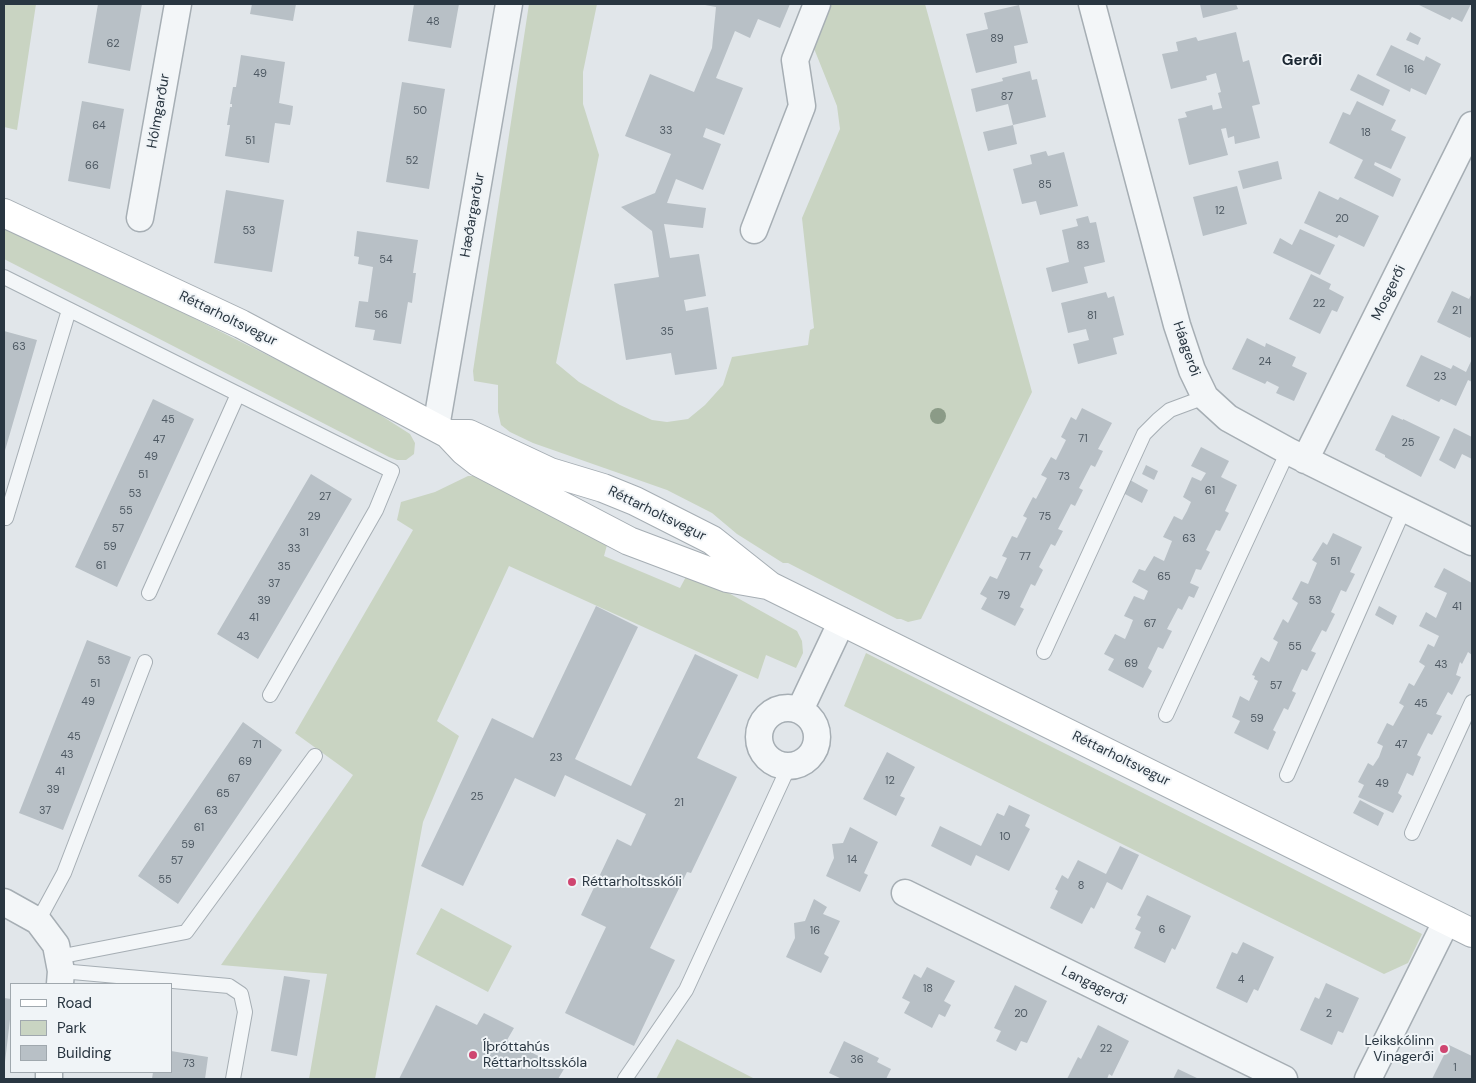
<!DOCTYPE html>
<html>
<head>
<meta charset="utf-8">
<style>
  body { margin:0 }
  #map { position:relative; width:1476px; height:1083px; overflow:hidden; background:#e1e6ea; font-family:"DM Sans",sans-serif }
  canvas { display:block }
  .frame { position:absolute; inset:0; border:5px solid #293641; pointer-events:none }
  .legend { position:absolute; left:10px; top:983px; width:162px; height:90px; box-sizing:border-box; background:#f0f4f7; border:1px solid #a0a8ae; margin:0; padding:6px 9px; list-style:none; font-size:15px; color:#293641 }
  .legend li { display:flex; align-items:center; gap:10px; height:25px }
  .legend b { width:25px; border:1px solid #a0a8ae }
</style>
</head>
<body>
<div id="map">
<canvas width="1476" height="1083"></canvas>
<div class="frame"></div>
<ul class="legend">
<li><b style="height:6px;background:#fff"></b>Road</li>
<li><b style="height:14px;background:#c9d4c2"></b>Park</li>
<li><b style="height:14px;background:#b8c0c6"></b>Building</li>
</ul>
</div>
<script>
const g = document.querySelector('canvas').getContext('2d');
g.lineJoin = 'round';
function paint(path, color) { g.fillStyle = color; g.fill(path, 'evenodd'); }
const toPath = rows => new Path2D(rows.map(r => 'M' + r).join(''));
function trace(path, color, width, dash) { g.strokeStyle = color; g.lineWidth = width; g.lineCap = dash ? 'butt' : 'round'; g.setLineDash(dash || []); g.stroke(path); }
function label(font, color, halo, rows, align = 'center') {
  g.font = font + ' "DM Sans",sans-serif'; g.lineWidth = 4; g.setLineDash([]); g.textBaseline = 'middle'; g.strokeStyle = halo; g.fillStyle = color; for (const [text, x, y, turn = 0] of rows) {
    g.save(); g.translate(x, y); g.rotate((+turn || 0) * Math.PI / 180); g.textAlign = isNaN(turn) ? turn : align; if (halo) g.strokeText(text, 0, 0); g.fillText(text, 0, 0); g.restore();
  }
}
paint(toPath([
  [4,4,36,4,17,130,4,127],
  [529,4,597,4,583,72,583,104,599,155,556,363,579,382,620,405,652,420,667,422,688,419,705,405,723,385,732,357,808,345,810,330,814,328,802,218,840,129,837,106,813,46,829,4,925,4,1032,392,921,619,908,622,901,619,897,619,788,563,783,563,737,534,712,513,667,490,533,443,510,432,501,425,498,412,498,385,474,381,473,371],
  [4,223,357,400,410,434,415,443,414,454,406,460,397,460,389,457,4,259],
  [468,476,478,476,487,479,607,545,604,556,680,588,689,571,797,631,802,641,803,653,796,668,766,655,758,679,509,566,437,721,459,736,423,822,375,1079,309,1079,327,974,221,965,353,775,295,733,413,530,397,520,401,502,435,492],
  [866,653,1422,934,1408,963,1384,974,844,706],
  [441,908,512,946,488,992,416,954],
  [677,1039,755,1079,656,1079]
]), '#c9d4c2');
paint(toPath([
  [98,4,142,4,130,71,88,63],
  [252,4,296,4,293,21,250,14],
  [414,4,459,4,451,48,408,41],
  [705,4,790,4,780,28,758,19,750,38,735,31,716,78,743,88,724,135,706,128,703,137,721,144,703,190,676,179,667,203,706,208,703,228,664,224,670,258,699,254,706,296,684,300,686,311,708,307,717,369,675,375,671,353,626,360,614,284,659,277,652,231,621,207,655,193,671,154,625,136,650,74,694,92,712,48,716,7,705,5],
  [1200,4,1236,4,1238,9,1203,18],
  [1417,4,1471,4,1462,22,1452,17,1450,20],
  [1019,5,1028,43,1014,46,1017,63,976,73,966,34,988,29,984,13],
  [1236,32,1243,62,1249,60,1260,104,1252,106,1260,138,1235,144,1234,136,1228,138,1226,128,1221,129,1228,155,1189,165,1178,119,1187,117,1185,112,1212,105,1213,110,1222,108,1218,93,1221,92,1216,73,1206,76,1207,80,1171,89,1162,54,1178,51,1176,42,1196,37,1198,41],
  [1410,32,1421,38,1418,45,1406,40],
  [1391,45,1424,61,1426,56,1441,64,1426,95,1411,88,1410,92,1376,75],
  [241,55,285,62,279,103,293,106,292,115,290,125,275,123,269,163,225,156,230,125,227,125,230,107,232,107,232,104,230,104,233,87,236,87],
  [1030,71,1032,80,1037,79,1046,117,1013,125,1008,104,976,112,971,89,1003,81,1002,78],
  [1358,74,1390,90,1383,106,1350,90],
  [402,82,445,89,429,189,386,182],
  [82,101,124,109,110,189,68,181],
  [1357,101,1396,120,1391,130,1406,137,1391,169,1375,162,1374,165,1401,179,1393,197,1354,178,1363,160,1329,143,1343,112,1350,115],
  [1013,125,1017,144,988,151,983,132],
  [1046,151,1048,156,1064,152,1078,206,1040,215,1036,201,1022,204,1013,169,1032,164,1030,155],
  [1278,161,1282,179,1243,189,1238,171],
  [1237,186,1247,224,1203,236,1193,197],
  [226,190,284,200,272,272,214,263],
  [1319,191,1338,200,1340,197,1379,216,1364,247,1339,235,1337,238,1304,223],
  [1088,216,1090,223,1096,222,1105,262,1084,267,1088,283,1052,292,1046,268,1069,262,1062,230,1078,226,1076,219],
  [1300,229,1335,245,1320,275,1273,253,1280,238,1292,245],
  [357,231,418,240,413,273,416,273,412,303,408,302,401,344,373,340,375,330,355,327,359,301,368,302,373,267,358,264,359,257,354,256],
  [1311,274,1331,284,1329,289,1344,297,1337,312,1332,310,1320,334,1289,319],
  [1452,291,1469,299,1472,293,1472,335,1470,338,1437,322],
  [1106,292,1108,298,1114,296,1124,335,1113,338,1117,354,1078,364,1073,344,1089,340,1086,329,1068,333,1061,303],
  [4,331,37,340,4,454],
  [1247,338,1265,347,1266,343,1296,357,1292,366,1307,373,1294,401,1276,393,1279,387,1267,381,1265,384,1232,369],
  [1421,355,1451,369,1453,365,1466,372,1472,359,1472,382,1468,380,1456,406,1441,399,1439,402,1406,386],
  [153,399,194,419,117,587,75,567],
  [1082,408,1112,423,1098,449,1103,451,1095,467,1091,465,1079,488,1083,490,1075,506,1071,504,1058,529,1063,531,1055,546,1051,544,1039,567,1043,570,1035,586,1031,584,1020,607,1024,609,1015,626,981,609,987,598,980,594,990,576,997,579,1007,558,1002,556,1012,536,1017,538,1027,518,1023,516,1033,497,1036,499,1047,478,1041,475,1051,457,1056,460,1066,440,1061,437,1071,417,1076,420],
  [1392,415,1403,420,1403,419,1440,437,1421,477,1385,457,1385,455,1375,450],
  [1454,428,1472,437,1472,459,1462,454,1455,469,1439,460],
  [1201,447,1229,461,1221,477,1237,485,1225,511,1229,513,1220,531,1216,530,1206,550,1210,552,1201,570,1196,569,1190,583,1199,587,1194,598,1189,596,1182,610,1178,608,1167,629,1172,631,1163,649,1158,647,1148,668,1152,671,1143,688,1108,670,1114,659,1104,654,1115,634,1125,639,1129,630,1133,620,1124,616,1134,596,1144,600,1148,591,1132,582,1139,569,1145,571,1154,556,1164,561,1172,541,1163,537,1174,516,1182,520,1187,511,1191,502,1183,497,1192,477,1201,481,1206,473,1191,466],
  [1146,465,1158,471,1154,480,1142,474],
  [311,474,352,499,258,659,217,634],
  [1130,480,1148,490,1142,503,1123,493],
  [1333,533,1362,547,1350,572,1355,574,1346,592,1341,590,1331,612,1335,614,1326,632,1322,630,1311,651,1316,653,1307,671,1302,669,1292,691,1296,693,1288,710,1284,708,1273,730,1276,732,1268,750,1234,733,1240,721,1232,717,1240,696,1249,701,1258,681,1254,679,1255,676,1252,675,1261,657,1269,662,1278,642,1273,639,1283,619,1288,623,1298,603,1292,599,1301,581,1308,584,1317,563,1312,560,1323,542,1327,545],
  [1444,568,1472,583,1471,601,1472,601,1472,655,1468,652,1462,664,1460,662,1456,675,1461,677,1452,695,1448,692,1436,714,1442,716,1432,735,1428,733,1417,755,1421,757,1413,776,1407,773,1398,793,1402,796,1393,813,1358,797,1364,785,1358,782,1368,763,1373,766,1379,757,1383,746,1377,743,1387,723,1393,726,1404,706,1399,703,1409,683,1414,686,1425,666,1419,662,1428,644,1434,647,1439,636,1419,626,1426,612,1436,618,1447,593,1434,587],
  [596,606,638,627,575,759,631,786,695,654,738,675,697,758,737,777,691,873,687,872,650,948,675,960,634,1046,565,1013,606,927,581,915,617,839,631,846,646,814,565,775,555,797,515,778,463,886,421,866,492,718,533,738],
  [1379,606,1397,616,1393,625,1375,615],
  [87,640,131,657,63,830,19,813],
  [243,722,282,750,178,904,138,876],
  [887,752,915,767,900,796,905,798,896,816,863,799],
  [1360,800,1384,813,1378,826,1353,813],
  [1009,805,1030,815,1025,826,1030,829,1009,871,976,855,971,866,931,846,940,826,981,846,997,813,1004,816],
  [850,827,878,842,864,873,868,875,860,892,826,876,834,858,832,844,843,843],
  [1120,846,1139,855,1122,890,1107,882,1094,909,1091,907,1082,924,1050,908,1058,891,1055,889,1062,875,1068,879,1078,860,1106,874],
  [1147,895,1191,916,1175,950,1172,948,1165,963,1134,948,1141,932,1135,929,1141,917,1137,915],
  [814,899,827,907,823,914,840,921,824,954,829,957,821,973,786,957,795,938,794,923,805,921],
  [1243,942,1274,957,1258,991,1254,989,1247,1003,1216,988,1232,952,1237,954],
  [927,967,955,981,944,1001,951,1005,945,1017,939,1014,932,1028,904,1013,910,1002,902,998,914,974,921,978],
  [284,976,310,980,297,1056,271,1051],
  [1326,983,1359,998,1343,1033,1338,1031,1332,1045,1300,1030,1315,997,1319,999],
  [1015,985,1047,1001,1027,1043,1021,1041,1016,1051,996,1041,1001,1031,994,1028],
  [4,998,11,999,11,1011,5,1062,4,1062],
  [436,1005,477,1025,484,1013,514,1028,507,1040,564,1069,558,1079,399,1079],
  [1098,1025,1129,1041,1112,1076,1109,1074,1107,1079,1067,1079,1078,1057,1081,1059],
  [844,1041,879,1058,877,1062,891,1069,886,1079,842,1079,829,1073],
  [1449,1045,1472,1056,1472,1079,1432,1079],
  [171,1051,208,1057,205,1079,152,1079,153,1072,171,1072],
  [1178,1069,1199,1079,1173,1079]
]), '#b8c0c6');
const lane = toPath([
  [4,277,392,471,376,510,270,695],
  [6,518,69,310],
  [149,593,238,394],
  [1044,652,1144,434,1158,420,1170,410,1205,397],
  [1166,715,1288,451],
  [1287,775,1404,509],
  [1412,833,1472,702],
  [38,921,64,873,145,662],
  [58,957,186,932,315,756],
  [61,971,229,986,241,994,245,1012,233,1079],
  [625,1079,686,990,789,766]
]);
const street = toPath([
  [1092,4,1177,325,1192,370,1205,397,1228,418,1288,451,1472,542],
  [140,218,178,4],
  [754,230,802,106,795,60,817,4],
  [436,427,509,4],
  [1305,460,1472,125],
  '759 737a29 29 0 1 1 58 0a29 29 0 1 1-58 0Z',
  [800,710,842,621],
  [905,893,1284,1079],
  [4,902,38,921,56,945,61,971,60,984],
  [49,1079,49,1072],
  [1368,1079,1447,920]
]);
const secondary = toPath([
  [4,213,241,324,448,434,464,451,478,462,629,541,727,578,767,585],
  [448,434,469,434,550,472,603,488,635,501,712,540,770,586,1472,933]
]);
trace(lane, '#a6aeb4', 16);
trace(street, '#a6aeb4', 29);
trace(secondary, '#a6aeb4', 30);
trace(lane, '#f3f6f8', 14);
trace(street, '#f3f6f8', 26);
trace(secondary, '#fff', 28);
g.fillStyle = '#8b9b87';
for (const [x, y] of [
  [938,416]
]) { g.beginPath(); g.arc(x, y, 8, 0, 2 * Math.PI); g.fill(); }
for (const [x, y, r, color] of [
  [572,882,5,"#cf4570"],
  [1444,1049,5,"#cf4570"],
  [473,1055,5,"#cf4570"]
]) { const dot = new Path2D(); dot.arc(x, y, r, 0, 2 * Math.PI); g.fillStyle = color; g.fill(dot); trace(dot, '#f0f4f7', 2); }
label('11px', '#4d5862', null, [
  ["48",433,22],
  ["89",997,39],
  ["62",113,44],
  ["16",1409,70],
  ["49",260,74],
  ["87",1007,97],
  ["50",420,111],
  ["64",99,126],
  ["33",666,131],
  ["18",1366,133],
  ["51",250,141],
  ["52",412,161],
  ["66",92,166],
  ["85",1045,185],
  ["12",1220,211],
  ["20",1342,219],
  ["53",249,231],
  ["83",1083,246],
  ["54",386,260],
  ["22",1319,304],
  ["21",1457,311],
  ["56",381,315],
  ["81",1092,316],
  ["35",667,332],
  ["63",19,347],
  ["24",1265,362],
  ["23",1440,377],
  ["45",168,420],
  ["71",1083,439],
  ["47",159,440],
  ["25",1408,443],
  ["49",151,457],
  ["51",143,475],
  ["73",1064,477],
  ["61",1210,491],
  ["53",135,494],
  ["27",325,497],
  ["55",126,511],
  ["29",314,517],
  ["75",1045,517],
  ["57",118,529],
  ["31",304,533],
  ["63",1189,539],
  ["59",110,547],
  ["33",294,549],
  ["77",1025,557],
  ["51",1335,562],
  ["61",101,566],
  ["35",284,567],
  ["65",1164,577],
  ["37",274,584],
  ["79",1004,596],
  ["39",264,601],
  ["53",1315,601],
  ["41",1457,607],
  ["41",254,618],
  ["67",1150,624],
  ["43",243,637],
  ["55",1295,647],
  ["53",104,661],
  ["69",1131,664],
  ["43",1441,665],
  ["51",95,684],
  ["57",1276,686],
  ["49",88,702],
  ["45",1421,704],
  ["59",1257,719],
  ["45",74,737],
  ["71",257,745],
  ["47",1401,745],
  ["43",67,755],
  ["23",556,758],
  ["69",245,762],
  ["41",60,772],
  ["67",234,779],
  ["12",890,781],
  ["49",1382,784],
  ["39",53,790],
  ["65",223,794],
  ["25",477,797],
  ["21",679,803],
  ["37",45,811],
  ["63",211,811],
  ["61",199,828],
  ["10",1005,837],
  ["59",188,845],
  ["14",852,860],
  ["57",177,861],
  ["55",165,880],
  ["8",1081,886],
  ["6",1162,930],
  ["16",815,931],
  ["4",1241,980],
  ["18",928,989],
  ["20",1021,1014],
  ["2",1329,1014],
  ["22",1106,1049],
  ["36",857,1060],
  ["73",189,1064],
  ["1",1455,1068]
]);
label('14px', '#293641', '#f0f4f7', [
  ["Hólmgarður",159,111,-80],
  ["Hæðargarður",473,215,-80],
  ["Mosgerði",1389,293,-64],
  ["Réttarholtsvegur",228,319,26],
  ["Háagerði",1186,349,71],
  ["Réttarholtsvegur",657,514,26],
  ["Réttarholtsvegur",1121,759,26],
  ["Langagerði",1094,986,26]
]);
label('14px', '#293641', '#f0f4f7', [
  ["Réttarholtsskóli",582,882],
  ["Leikskólinn",1434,1041,"right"],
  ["Vinagerði",1434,1057,"right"],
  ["Íþróttahús",483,1047],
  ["Réttarholtsskóla",483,1063]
], 'left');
label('bold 15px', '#1b2732', '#f0f4f7', [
  ["Gerði",1302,61]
]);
</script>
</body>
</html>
